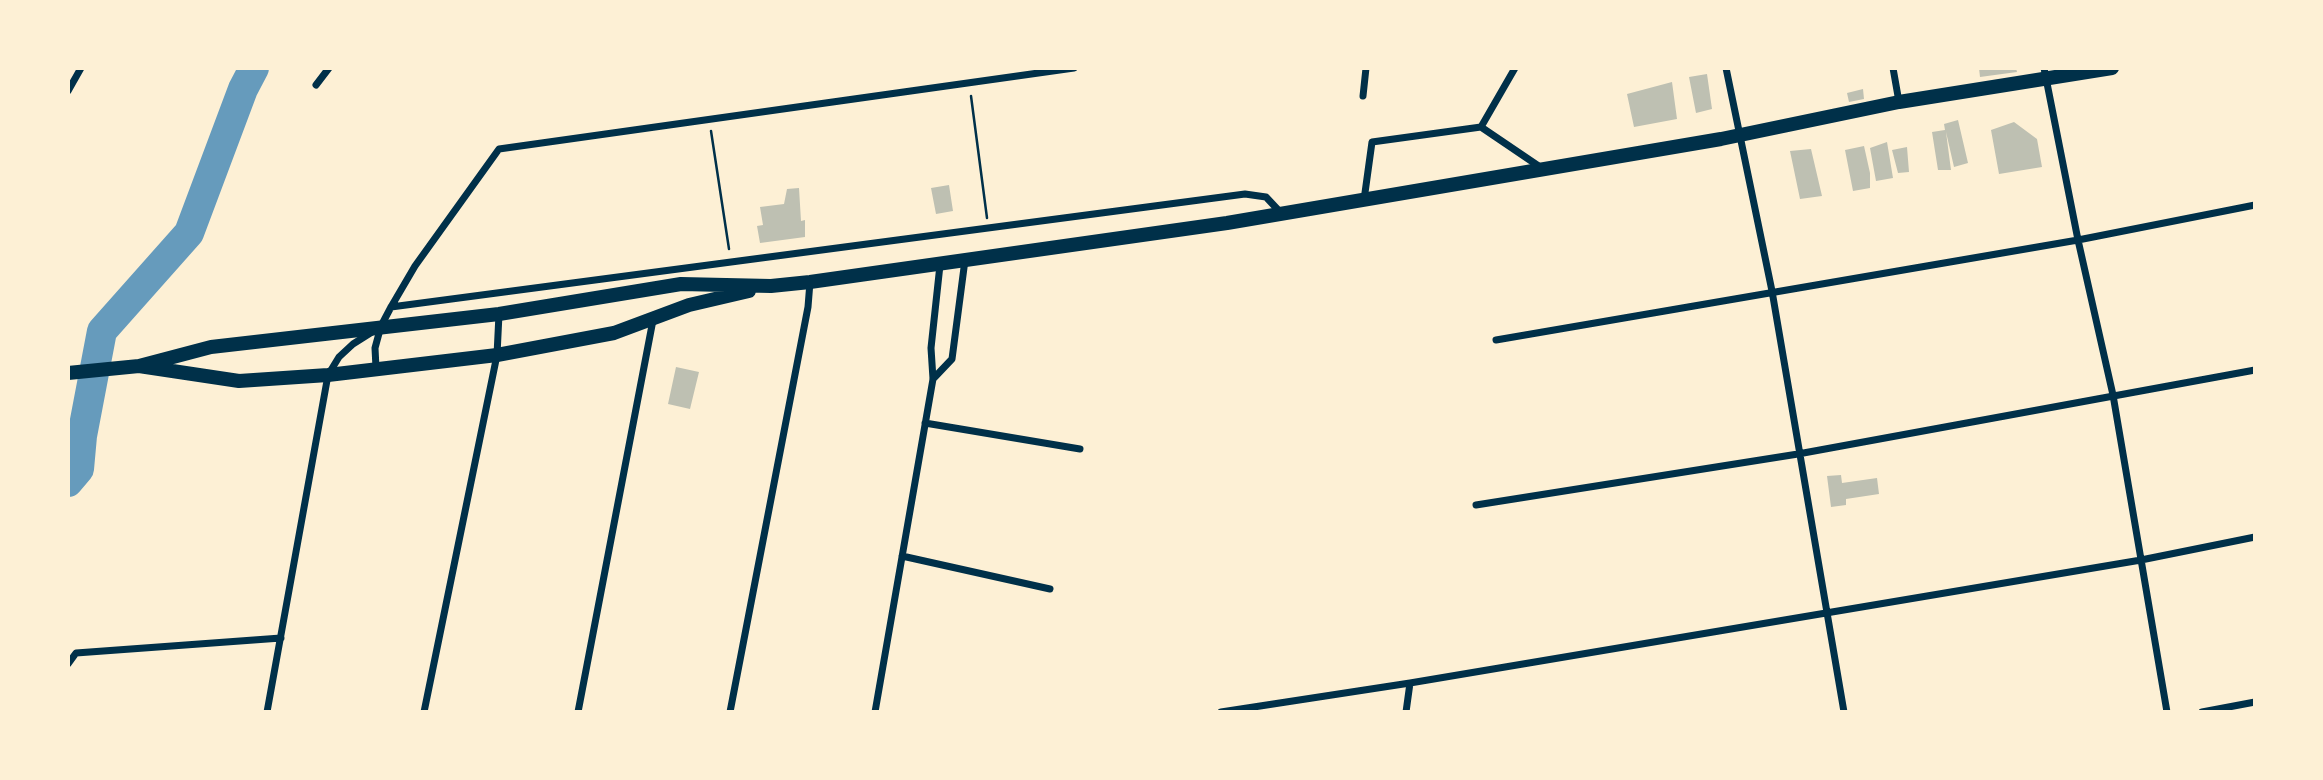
<!DOCTYPE html>
<style>
body{margin:0}
#map{position:relative;width:2323px;height:780px;overflow:hidden;background:#fdf0d5;font-family:Figtree,sans-serif}
canvas{display:block}
.frame{position:absolute;inset:0;border:70px solid #fdf0d5;pointer-events:none}
</style>
<div id="map">
<canvas width="2323" height="780"></canvas>
<div class="frame"></div>
</div>
<script>
const ctx = document.querySelector('canvas').getContext('2d');
ctx.lineJoin = 'round';
function shape(rows) {
  const path = new Path2D();
  for (const r of rows) {
    path.moveTo(r[0], r[1]);
    for (let i = 2; i < r.length; i += 2) path.lineTo(r[i], r[i + 1]);
  }
  return path;
}
function stroke(path, color, width, dash) {
  ctx.strokeStyle = color;
  ctx.lineWidth = width;
  ctx.lineCap = dash ? 'butt' : 'round';
  ctx.setLineDash(dash || []);
  ctx.stroke(path);
}
function fillPath(path, color) {
  ctx.fillStyle = color;
  ctx.fill(path, 'evenodd');
}
const river = shape([
 [68,482,79,469,82,436,102,331,189,233,243,89,254,68]
]);
const building = shape([
 [1979,68,2016,68,2017,72,1980,77],
 [1707,74,1712,109,1696,113,1689,77],
 [1672,82,1677,119,1634,127,1627,94],
 [1863,89,1864,99,1849,102,1847,93],
 [1958,120,1968,163,1954,167,1946,132,1951,170,1938,170,1932,132,1945,130,1944,124],
 [2014,122,2037,139,2042,167,1999,174,1991,130],
 [1887,142,1893,178,1876,181,1870,148],
 [1864,146,1870,173,1870,188,1853,191,1845,150],
 [1907,147,1909,172,1898,173,1892,150],
 [1811,149,1822,196,1800,199,1790,151],
 [949,185,953,211,936,214,931,188],
 [799,188,801,221,805,220,805,237,760,243,757,226,763,225,760,207,784,204,787,189],
 [676,367,699,372,690,409,668,404],
 [1841,475,1842,483,1877,478,1879,494,1846,499,1846,505,1831,507,1827,476]
]);
const path = shape([
 [971,96,987,218],
 [711,131,729,249]
]);
const minor = shape([
 [1726,68,1772,291,1844,712],
 [1893,68,1899,102],
 [2044,68,2078,240,2113,395,2167,712],
 [316,85,329,68],
 [68,91,81,68],
 [1363,96,1366,68],
 [1481,127,1515,68],
 [1364,200,1372,142,1481,127,1543,169],
 [391,307,1245,194,1266,197,1281,213],
 [1496,340,2078,240,2255,205],
 [376,368,375,348,381,326,391,307,415,266,499,149,1074,68],
 [933,379,952,359,965,260],
 [925,423,1080,449],
 [1476,505,1798,454,2255,370],
 [902,556,1050,589],
 [68,664,76,653,281,638],
 [267,712,328,375,339,357,353,344,372,332],
 [424,712,497,355,499,314],
 [578,712,653,320],
 [730,712,808,307,810,282],
 [875,712,933,379,931,348,940,265],
 [1221,712,1410,683,2141,560,2255,537],
 [1406,712,1410,683],
 [2202,712,2255,702]
]);
const primary = shape([
 [139,366,211,347,499,314,681,284,771,286,810,282,1227,223,1721,139,1899,102,2112,68],
 [68,373,139,366,239,381,328,375,497,355,614,333,689,305,749,291]
]);
stroke(river, '#669bbc', 30);
fillPath(building, '#bec0b2');
stroke(path, '#003049', 2.5);
stroke(minor, '#003049', 7);
stroke(primary, '#003049', 14);
</script>
